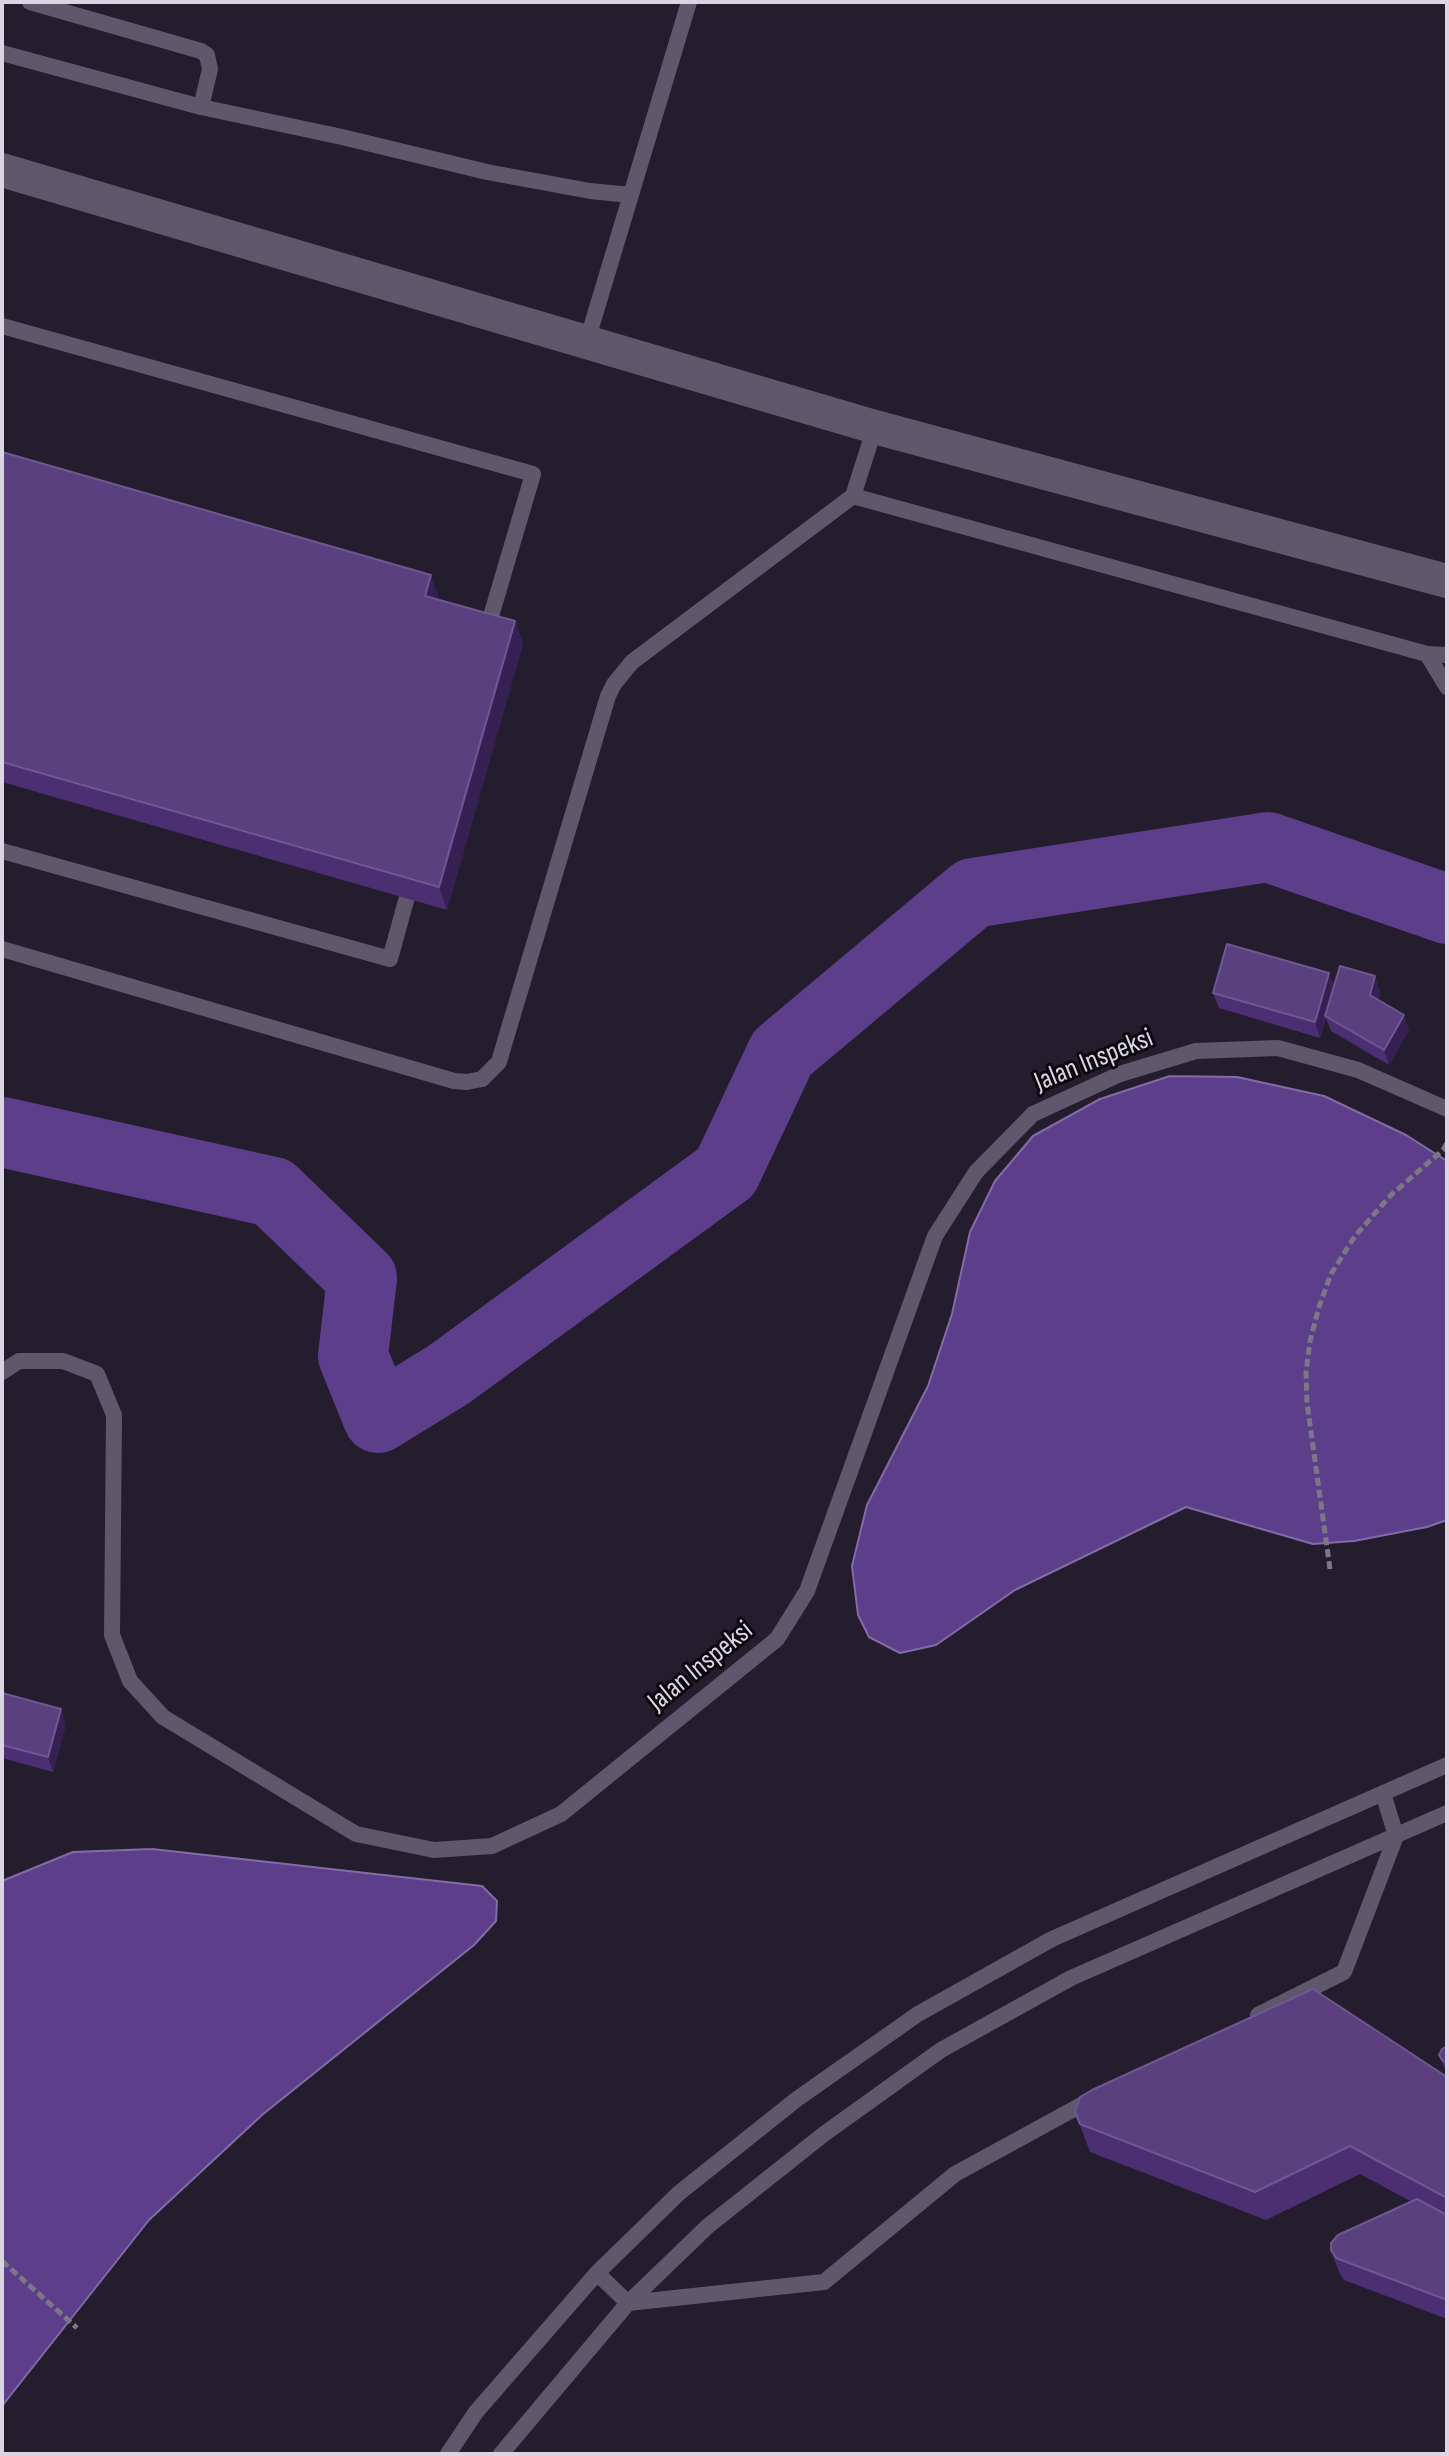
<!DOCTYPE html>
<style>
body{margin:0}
#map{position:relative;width:1449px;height:2456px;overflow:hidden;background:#231d2e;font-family:"Sofia Sans Condensed",sans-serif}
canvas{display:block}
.frame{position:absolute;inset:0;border:4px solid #d9d6e2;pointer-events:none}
</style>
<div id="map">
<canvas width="1449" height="2456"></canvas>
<div class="frame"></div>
</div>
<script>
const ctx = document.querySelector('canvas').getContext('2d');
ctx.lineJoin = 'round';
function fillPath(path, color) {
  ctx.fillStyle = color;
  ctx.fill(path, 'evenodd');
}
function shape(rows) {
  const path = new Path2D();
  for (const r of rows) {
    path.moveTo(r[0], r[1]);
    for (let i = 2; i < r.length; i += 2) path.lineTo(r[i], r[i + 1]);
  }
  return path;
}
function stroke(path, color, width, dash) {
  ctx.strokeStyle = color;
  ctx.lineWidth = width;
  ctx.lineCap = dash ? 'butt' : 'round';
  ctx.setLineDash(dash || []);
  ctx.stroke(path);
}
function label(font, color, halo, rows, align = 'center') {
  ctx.font = font + ' "Sofia Sans Condensed",sans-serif';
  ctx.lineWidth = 6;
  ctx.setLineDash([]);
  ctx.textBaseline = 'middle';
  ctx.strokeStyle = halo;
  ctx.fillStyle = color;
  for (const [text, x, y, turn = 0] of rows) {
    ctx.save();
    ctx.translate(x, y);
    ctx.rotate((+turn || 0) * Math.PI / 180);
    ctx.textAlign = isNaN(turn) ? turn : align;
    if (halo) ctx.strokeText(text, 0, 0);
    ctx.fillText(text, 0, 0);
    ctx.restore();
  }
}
const water = shape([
 [1170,1076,1237,1077,1324,1096,1406,1135,1447,1161,1447,1520,1427,1527,1354,1541,1313,1544,1186,1507,1015,1590,936,1645,900,1653,869,1637,858,1615,852,1566,867,1505,928,1386,952,1314,970,1232,995,1181,1033,1136,1100,1099,1170,1076],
 [152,1849,482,1886,497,1901,496,1921,474,1945,262,2115,149,2220,2,2406,2,1881,73,1852,152,1849]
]);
const river = shape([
 [2,1132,273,1192,362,1278,353,1356,378,1418,448,1375,726,1172,782,1053,973,893,1268,847,1447,909]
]);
const path = shape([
 [1330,1569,1307,1403,1306,1372,1310,1341,1319,1307,1331,1274,1355,1236,1391,1195,1443,1150,1447,1143],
 [2,2261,77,2328]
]);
const lane = shape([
 [30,2,201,51,207,55,210,69,201,107],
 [2,53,201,107,342,137,487,172,590,191,631,195],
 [2,326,533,474,486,633],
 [587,341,689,2],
 [853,496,1427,654,1447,655],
 [1427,654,1447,687],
 [2,851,390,959,407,897],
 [2,949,454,1081,467,1082,482,1079,499,1062,503,1048,608,696,614,684,632,662,853,496,875,427],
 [2,1372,19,1361,63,1361,97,1374,114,1415,112,1635,130,1681,163,1717,356,1834,434,1850,492,1846,561,1814,777,1639,807,1591,935,1236,976,1172,1033,1114,1120,1074,1196,1051,1278,1048,1358,1070,1447,1109],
 [1258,2015,1344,1972,1396,1836,1383,1793],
 [597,2273,628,2303,824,2282,955,2174,1094,2098],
 [448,2454,476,2412,597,2273,679,2193,797,2099,918,2014,1052,1939,1447,1765],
 [501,2454,628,2303,708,2226,824,2134,941,2050,1071,1978,1447,1813]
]);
const street = shape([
 [2,170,875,427,1447,581]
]);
const wall = shape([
 [2,452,439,597,438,600,515,621,523,644,447,910,2,782],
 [1329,973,1334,986,1380,991,1378,1000,1409,1030,1389,1065,1331,1031,1326,1018,1320,1038,1219,1008,1213,993],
 [2,1693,66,1724,53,1772,2,1758],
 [1447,2046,1447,2074,1439,2055],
 [1447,2077,1447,2319,1344,2280,1339,2272,1331,2250,1412,2202,1360,2174,1266,2220,1090,2152,1075,2112]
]);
const shadedWall = shape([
 [431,575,439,597,433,618,425,596],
 [515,621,523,644,447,910,439,887],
 [1329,973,1334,988,1320,1038,1315,1022],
 [1375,976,1380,991,1375,1010,1370,995],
 [1404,1015,1409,1030,1389,1065,1384,1050],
 [61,1709,66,1724,53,1772,48,1757]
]);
const building = shape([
 [2,452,431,575,425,596,515,621,439,887,2,762,2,452],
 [1227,944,1329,973,1315,1022,1213,993,1227,944],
 [1340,966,1375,976,1370,995,1404,1015,1384,1050,1325,1016,1340,966],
 [2,1693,61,1709,48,1757,2,1745,2,1693],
 [1313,1989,1447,2077,1447,2198,1350,2146,1255,2192,1080,2124,1075,2112,1080,2097,1092,2090,1313,1989],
 [1447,2046,1447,2063,1442,2060,1439,2055,1442,2049,1447,2046],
 [1417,2199,1447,2215,1447,2300,1336,2258,1331,2250,1331,2243,1338,2235,1417,2199]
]);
const streetNames = [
 ["Jalan Inspeksi",1094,1061,-22],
 ["Jalan Inspeksi",701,1667,-39]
];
fillPath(water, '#5d3e8b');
stroke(water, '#826ca5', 2);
stroke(river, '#5d3e8b', 70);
stroke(path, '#7c7786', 5, [8, 4]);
stroke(lane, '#5f586c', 16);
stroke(street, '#5f586c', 34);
fillPath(wall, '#4c2e73');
fillPath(shadedWall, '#351f53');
fillPath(building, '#5b407f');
stroke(building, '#6f578f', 2);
label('28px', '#d9d6e2', '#0b0810', streetNames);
</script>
